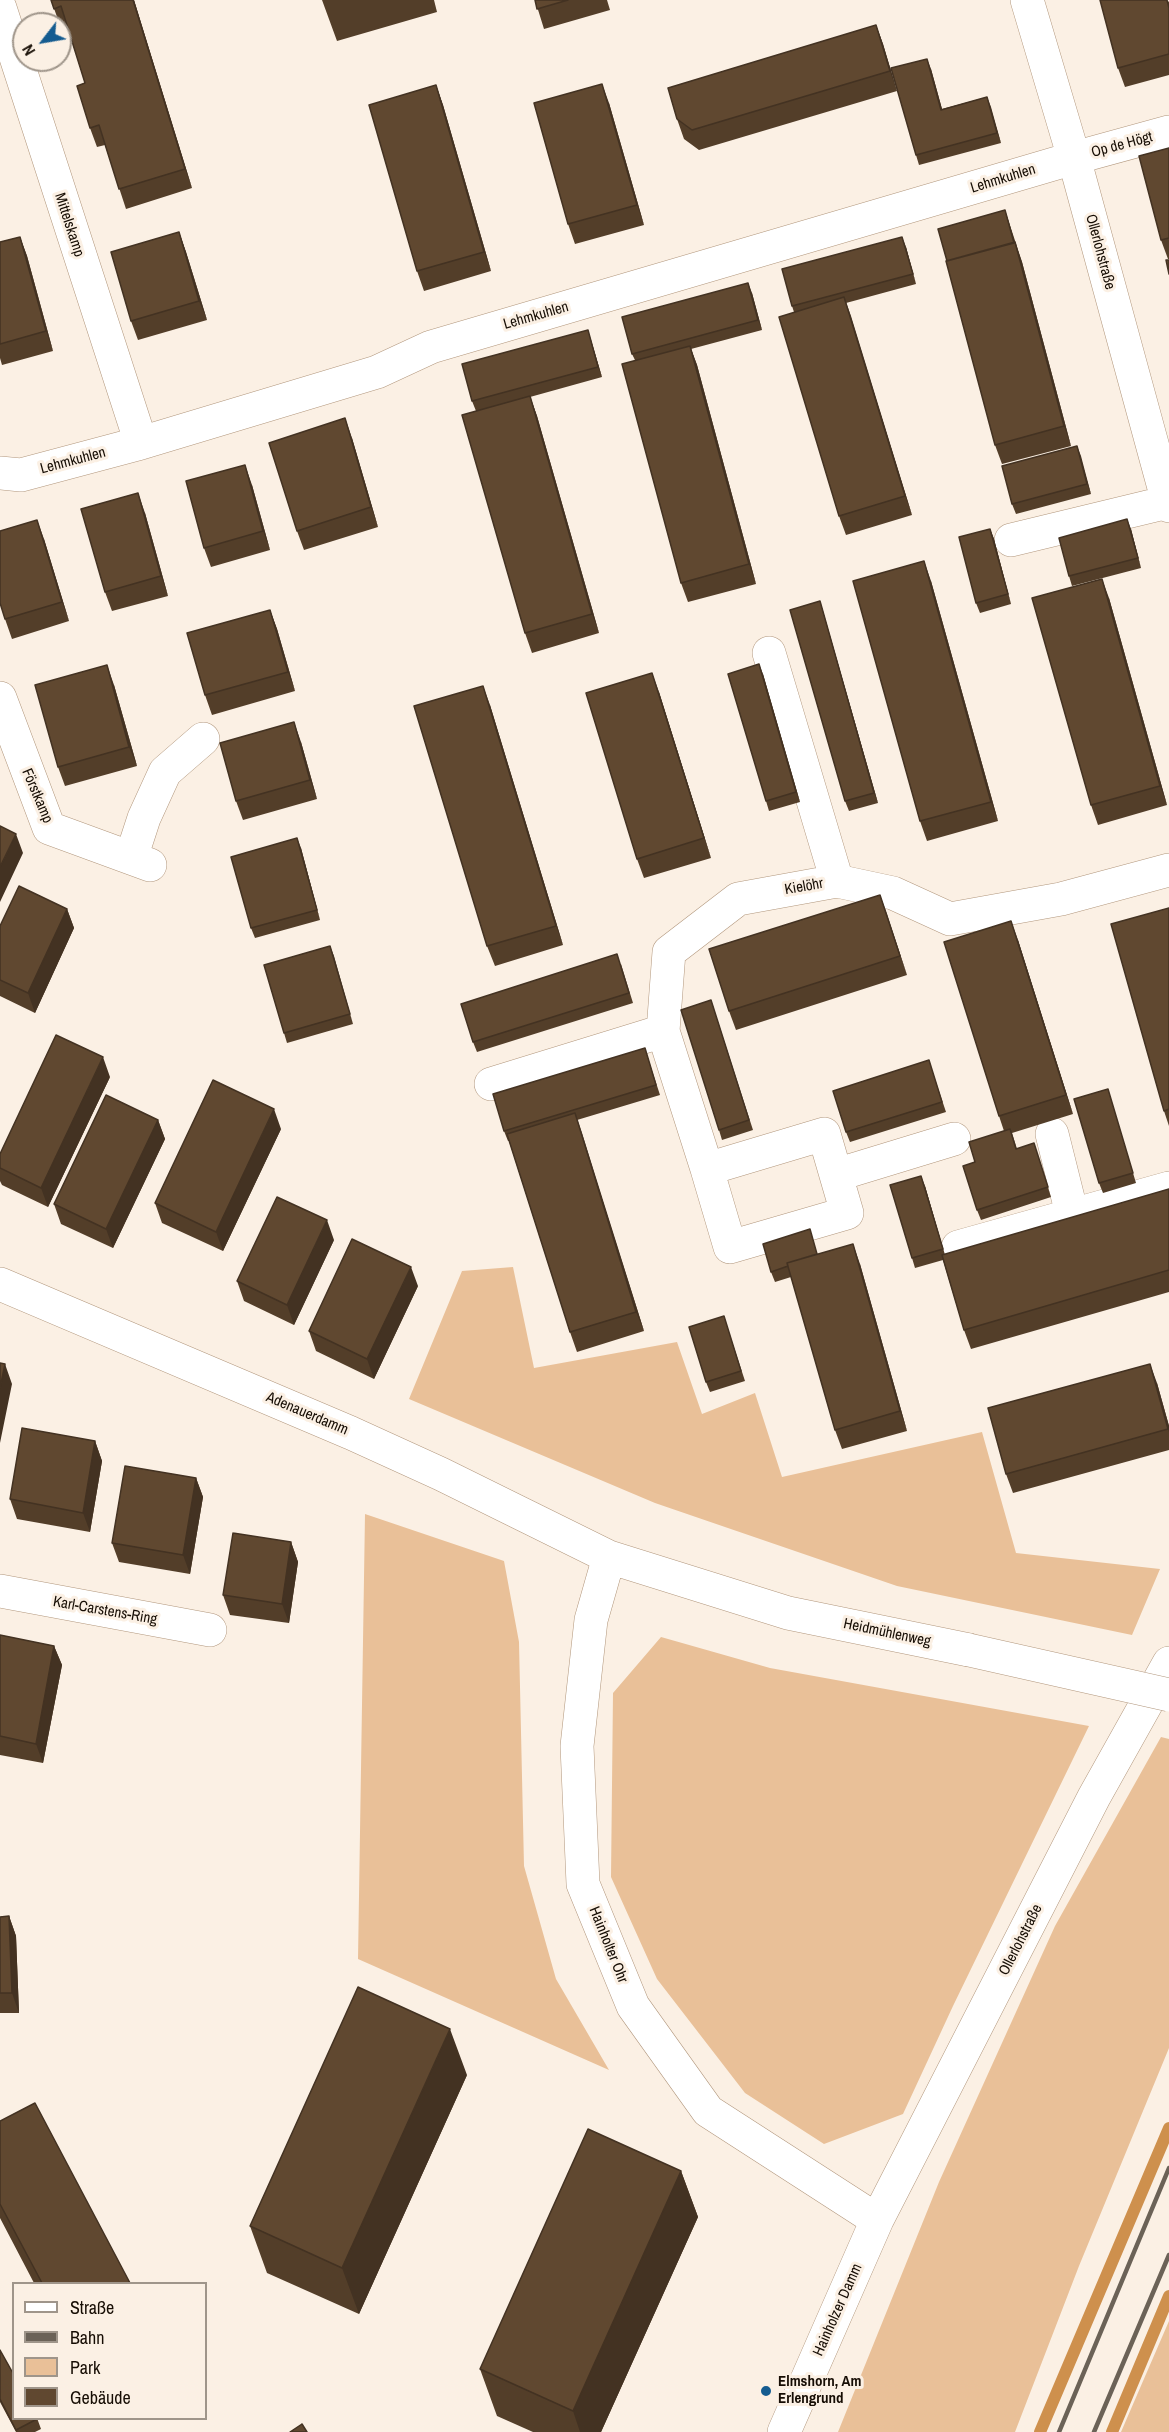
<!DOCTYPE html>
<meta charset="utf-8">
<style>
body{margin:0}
#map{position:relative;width:1169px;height:2432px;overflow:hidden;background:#fbf0e4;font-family:"Archivo Narrow",sans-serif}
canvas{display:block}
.legend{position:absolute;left:12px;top:2282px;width:195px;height:138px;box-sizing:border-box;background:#fbf0e4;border:2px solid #9f958a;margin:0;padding:8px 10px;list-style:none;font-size:18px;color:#160d04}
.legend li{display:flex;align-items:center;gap:12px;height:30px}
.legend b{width:30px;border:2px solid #9f958a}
.north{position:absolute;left:12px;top:12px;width:60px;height:60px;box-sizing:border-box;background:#fbf0e4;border:2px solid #9f958a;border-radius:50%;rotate:239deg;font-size:16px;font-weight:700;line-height:24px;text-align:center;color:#160d04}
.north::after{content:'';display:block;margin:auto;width:21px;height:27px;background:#155c90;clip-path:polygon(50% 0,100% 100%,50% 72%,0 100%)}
</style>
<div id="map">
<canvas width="1169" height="2432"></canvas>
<ul class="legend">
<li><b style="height:8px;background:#fff"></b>Straße</li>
<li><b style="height:8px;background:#6b6257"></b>Bahn</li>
<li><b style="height:16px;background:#e9c098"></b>Park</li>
<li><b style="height:16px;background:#604830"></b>Gebäude</li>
</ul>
<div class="north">N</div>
</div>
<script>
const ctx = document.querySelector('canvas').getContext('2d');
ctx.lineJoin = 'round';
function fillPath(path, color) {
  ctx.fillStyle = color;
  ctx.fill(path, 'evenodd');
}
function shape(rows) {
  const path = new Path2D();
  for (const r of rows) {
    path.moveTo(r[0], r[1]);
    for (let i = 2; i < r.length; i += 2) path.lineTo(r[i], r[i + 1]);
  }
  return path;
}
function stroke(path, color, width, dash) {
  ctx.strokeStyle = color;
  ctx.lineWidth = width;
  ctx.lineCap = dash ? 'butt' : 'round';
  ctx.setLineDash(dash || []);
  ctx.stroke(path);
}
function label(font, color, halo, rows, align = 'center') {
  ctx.font = font + ' "Archivo Narrow",sans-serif';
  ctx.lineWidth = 6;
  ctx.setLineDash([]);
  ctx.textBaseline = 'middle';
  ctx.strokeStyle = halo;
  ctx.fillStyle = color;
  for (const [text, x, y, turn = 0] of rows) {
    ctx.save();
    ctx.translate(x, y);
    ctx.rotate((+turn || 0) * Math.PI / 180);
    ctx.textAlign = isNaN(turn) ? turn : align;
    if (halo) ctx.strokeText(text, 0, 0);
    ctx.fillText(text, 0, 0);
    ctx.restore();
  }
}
const green = shape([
 [513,1267,534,1368,677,1342,702,1414,755,1393,782,1477,982,1432,1016,1553,1160,1569,1132,1635,897,1586,655,1503,409,1399,462,1271],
 [365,1514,504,1561,519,1642,524,1866,556,1979,609,2070,358,1959],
 [661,1637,770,1668,1089,1726,953,2006,903,2114,824,2144,745,2093,657,1979,611,1877,613,1693],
 [1161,1737,1169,1739,1169,2048,1079,2266,1015,2432,838,2432,939,2182,1055,1926],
 [1169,2321,1169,2432,1121,2432]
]);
const stream = shape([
 [1040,2432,1169,2128],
 [1112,2432,1169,2296]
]);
const minor = shape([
 [1027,0,1074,158,1169,506],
 [0,8,141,443],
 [0,473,21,475,141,443,377,372,431,347,1074,158,1169,132],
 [1011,540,1168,502],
 [769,653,837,881],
 [0,698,49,828,150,865],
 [131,858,144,818,165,772,203,739],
 [491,1084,663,1031],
 [824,1134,847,1213,730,1247,707,1169,824,1134],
 [1052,1134,1072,1214],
 [707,1169,663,1031,669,952,738,899,837,881,893,893,950,919,1061,899,1169,870],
 [836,1175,954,1139],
 [958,1247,1169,1188],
 [0,1284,351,1433,441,1474,609,1557,788,1613,969,1650],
 [609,1557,591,1620,577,1746,583,1884,633,2006,708,2111,877,2220],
 [0,1591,210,1630],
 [784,2432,877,2220,1094,1797,1169,1663]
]);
const rail = shape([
 [1059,2432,1169,2168],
 [1094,2432,1169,2255]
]);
const minorBridge = shape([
 [969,1650,1169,1695]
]);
const wall = shape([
 [51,0,134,0,192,188,126,209,105,145,97,147,90,128,85,83,67,26,61,28],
 [322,0,434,0,437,12,337,41],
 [535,0,607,0,610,10,544,29],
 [1169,1,1169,75,1125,87,1118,68],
 [876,25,883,44,897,91,699,150,684,139,677,119],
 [931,69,942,109,987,97,1001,143,919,165,916,155],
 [436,85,443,105,491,271,424,291,417,271],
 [609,103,644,225,575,244,568,224],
 [1169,148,1169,259,1168,259,1161,240],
 [1005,210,1022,262,1071,446,1002,464,995,445],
 [179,232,186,252,207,320,138,340,131,321],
 [20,237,27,256,53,351,2,365,0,358,0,242],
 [906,247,916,284,846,303,912,515,846,535,839,516,794,312,792,306],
 [752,293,762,330,691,349,697,365,756,584,688,602,681,583,635,360,632,354],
 [591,340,602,377,530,397,537,416,599,633,532,653,525,633,476,411,472,401],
 [352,438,378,527,304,550,297,531],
 [1077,446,1091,494,1016,514,1012,504],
 [252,485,270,550,211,567,204,548],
 [145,513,168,596,112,611,105,592],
 [990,529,994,539,1011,604,980,613,976,603],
 [1131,529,1141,568,1072,586,1069,576],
 [44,539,69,621,12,639,5,619],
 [931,581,998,821,927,841,920,821],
 [1109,598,1167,805,1098,825,1091,805],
 [820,601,878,803,849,811,845,801],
 [270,610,277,629,295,691,212,715,205,695],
 [763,674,800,802,769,811,766,801],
 [114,685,137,766,65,786,58,767],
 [659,692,711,858,644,878,637,859],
 [490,705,563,945,495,966,487,946],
 [301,742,317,799,243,820,236,801],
 [301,848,320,920,255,938,251,928],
 [880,895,907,975,736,1030,729,1011],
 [1169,908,1169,1126,1164,1111],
 [67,909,74,928,35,1013,0,996,0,926],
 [1018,940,1073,1114,1012,1133,1017,1149,1037,1153,1051,1197,981,1220,977,1210,1004,1131,999,1116],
 [330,946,353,1024,287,1043,284,1033],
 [621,964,633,1003,477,1052,473,1042],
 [711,1000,753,1130,722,1140,719,1130],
 [648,1058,660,1095,577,1120,644,1331,577,1352,570,1332,509,1141,508,1141,504,1131],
 [932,1070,946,1112,850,1142,846,1132],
 [110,1077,48,1207,2,1185,0,1181,0,1154],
 [1108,1089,1136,1183,1103,1193,1099,1183],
 [158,1120,165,1139,113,1248,61,1224,54,1204],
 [281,1129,223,1251,162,1223,155,1203],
 [925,1186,945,1255,1169,1189,1169,1292,971,1349,964,1330,943,1260,915,1268,912,1258],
 [334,1240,294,1325,244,1301,237,1281],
 [818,1254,860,1264,907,1431,842,1449,835,1430,791,1277,775,1282,771,1272],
 [418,1286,374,1379,316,1351,309,1331],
 [727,1326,745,1381,710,1392,706,1382],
 [1157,1383,1169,1426,1169,1450,1013,1493,1006,1474],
 [95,1441,102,1461,90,1532,17,1519,10,1499],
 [196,1478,203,1497,190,1574,119,1562,112,1543],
 [291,1542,298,1562,289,1623,230,1615,223,1595],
 [0,1635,54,1646,62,1665,43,1763,0,1755],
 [9,1916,16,1936,19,2013,0,2013,0,1917],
 [467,2075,359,2314,267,2273,250,2226],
 [0,2121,130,2283,34,2283,0,2218],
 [681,2171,698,2217,601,2432,533,2432,497,2416,480,2369],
 [0,2350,37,2418,41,2429,35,2432,16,2432,0,2402]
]);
const shadedWall = shape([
 [133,0,134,0,192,188,185,169],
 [876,25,883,44,897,91,890,71],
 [927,59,931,69,945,120,941,110],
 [602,84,609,103,644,225,637,205],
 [436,85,443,105,491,271,484,252],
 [987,97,991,107,1001,143,997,133],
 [1005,210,1017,249,1015,242,1022,262,1071,446,1064,426],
 [179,232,186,252,207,320,199,301],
 [20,237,27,256,53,351,46,331],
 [902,237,906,247,916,284,913,274],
 [748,283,752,293,762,330,758,320],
 [844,297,851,316,912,515,905,496],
 [588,330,591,340,602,377,598,367],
 [690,346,697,365,756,584,749,564],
 [530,396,537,416,599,633,592,614],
 [345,418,352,438,378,527,371,507],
 [1077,446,1081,456,1091,494,1087,484],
 [245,465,252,485,270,550,263,531],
 [138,493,145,513,168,596,161,576],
 [1127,519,1131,529,1141,568,1138,558],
 [37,520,44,539,69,621,62,602],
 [990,529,994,539,1011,604,1008,594],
 [924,561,931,581,998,821,991,802],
 [1102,579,1109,598,1167,805,1160,786],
 [820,601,823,611,878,803,874,793],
 [270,610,277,629,295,691,288,672],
 [759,664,763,674,800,802,796,792],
 [107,665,114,685,137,766,129,747],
 [652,673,659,692,711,858,704,838],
 [483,686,490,705,563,945,556,926],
 [294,722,301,742,317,799,310,780],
 [16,834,23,853,0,902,0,867],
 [297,838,301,848,320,920,317,910],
 [880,895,887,914,907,975,900,956],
 [67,909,74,928,35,1013,28,993],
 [1011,921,1018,940,1073,1114,1066,1095],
 [330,946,334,956,353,1024,350,1014],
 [103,1057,110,1077,48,1207,41,1188],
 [274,1109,281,1129,223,1251,216,1232],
 [575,1113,582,1133,644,1331,636,1312],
 [158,1120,165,1139,113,1248,106,1229],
 [921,1176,925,1186,946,1259,943,1249],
 [327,1220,334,1240,294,1325,287,1305],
 [853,1244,860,1264,907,1431,900,1411],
 [411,1267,418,1286,374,1379,367,1359],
 [5,1364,12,1384,0,1443,0,1388],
 [1150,1364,1157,1383,1169,1426,1169,1432],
 [95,1441,102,1461,90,1532,83,1513],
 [196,1478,203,1497,190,1574,183,1555],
 [291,1542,298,1562,289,1623,282,1604],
 [54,1646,62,1665,43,1763,36,1744],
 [9,1916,16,1936,19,2013,12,1993],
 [450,2029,467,2075,359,2314,342,2268],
 [681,2171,698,2217,601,2432,580,2432,573,2411]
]);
const building = shape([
 [51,0,133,0,185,169,119,189,99,125,90,128,77,86,85,83,61,6,54,9,51,0],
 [535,0,568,0,537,9,535,0],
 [1100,0,1167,0,1169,8,1169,54,1118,68,1100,0],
 [876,25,890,71,692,130,677,119,668,88,876,25],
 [927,59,941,110,987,97,997,133,916,155,891,68,927,59],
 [602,84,637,205,568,224,534,103,602,84],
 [436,85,484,252,417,271,369,105,436,85],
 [1169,148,1169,238,1161,240,1139,156,1169,148],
 [1005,210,1014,243,947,261,938,229,1005,210],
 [179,232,199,301,131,321,111,252,179,232],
 [20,237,46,331,0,344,0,242,20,237],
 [902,237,913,274,792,306,782,269,902,237],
 [1015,242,1064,426,995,445,946,261,1015,242],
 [1166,260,1169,260,1169,274,1166,260],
 [748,283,758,320,632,354,622,317,748,283],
 [844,297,905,496,839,516,779,317,844,297],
 [588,330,598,367,472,401,462,364,588,330],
 [690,346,749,564,681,583,622,364,690,346],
 [530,396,592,614,525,633,462,415,530,396],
 [345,418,371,507,297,531,269,443,345,418],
 [1077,446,1087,484,1012,504,1002,466,1077,446],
 [245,465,263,531,204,548,186,481,245,465],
 [138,493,161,576,105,592,81,509,138,493],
 [1127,519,1138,558,1069,576,1059,538,1127,519],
 [37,520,62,602,5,619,0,603,0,531,37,520],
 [990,529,1008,594,976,603,959,537,990,529],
 [924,561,991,802,920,821,853,581,924,561],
 [1102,579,1160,786,1091,805,1032,598,1102,579],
 [820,601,874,793,845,801,790,610,820,601],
 [270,610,288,672,205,695,187,633,270,610],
 [759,664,796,792,766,801,728,674,759,664],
 [107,665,129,747,58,767,35,685,107,665],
 [652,673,704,838,637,859,586,693,652,673],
 [483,686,556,926,487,946,414,706,483,686],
 [294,722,310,780,236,801,220,743,294,722],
 [0,826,16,834,0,867,0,826],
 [297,838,317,910,251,928,231,857,297,838],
 [19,886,67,909,28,993,0,980,0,926,19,886],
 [880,895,900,956,729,1011,709,949,880,895],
 [1169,908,1169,1109,1164,1111,1111,924,1169,908],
 [1011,921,1066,1095,999,1116,944,942,1011,921],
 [330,946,350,1014,284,1033,264,965,330,946],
 [617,954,629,993,473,1042,461,1004,617,954],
 [711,1000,749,1120,719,1130,681,1010,711,1000],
 [56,1035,103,1057,41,1188,0,1168,0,1154,56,1035],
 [645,1048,656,1085,504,1131,493,1094,645,1048],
 [929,1060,942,1102,846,1132,833,1091,929,1060],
 [213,1080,274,1109,216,1232,155,1203,213,1080],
 [1108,1089,1133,1173,1099,1183,1074,1099,1108,1089],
 [106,1095,158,1120,106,1229,54,1204,106,1095],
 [575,1113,636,1312,570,1332,507,1134,575,1113],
 [1010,1129,1016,1149,1034,1143,1048,1187,977,1210,963,1166,975,1162,969,1142,1010,1129],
 [921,1176,943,1249,912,1258,890,1185,921,1176],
 [1169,1189,1169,1270,964,1330,942,1255,1169,1189],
 [277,1197,327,1220,287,1305,237,1281,277,1197],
 [810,1229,817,1254,787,1263,788,1266,771,1272,763,1244,810,1229],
 [352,1239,411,1267,367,1359,309,1331,352,1239],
 [853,1244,900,1411,835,1430,787,1263,853,1244],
 [724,1316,741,1371,706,1382,689,1327,724,1316],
 [0,1363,5,1364,0,1388,0,1363],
 [1150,1364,1168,1429,1006,1474,988,1408,1150,1364],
 [22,1428,95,1441,83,1513,10,1499,22,1428],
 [125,1466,196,1478,183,1555,112,1543,125,1466],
 [233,1533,291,1542,282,1604,223,1595,233,1533],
 [0,1635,54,1646,36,1744,0,1736,0,1635],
 [9,1916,12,1993,0,1993,0,1917,9,1916],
 [358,1987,450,2029,342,2268,250,2226,358,1987],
 [35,2103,130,2283,42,2283,0,2204,0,2121,35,2103],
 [588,2129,681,2171,573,2411,480,2369,588,2129],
 [0,2350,14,2375,14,2418,37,2419,16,2430,0,2399,0,2350],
 [302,2424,307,2432,290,2432,302,2424]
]);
const markers = [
 [766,2391,6,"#155c90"]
];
const streetNames = [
 ["Op de Högt",1122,145,-15],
 ["Lehmkuhlen",1003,179,-17],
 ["Mittelskamp",69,225,72],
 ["Ollerlohstraße",1100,252,75],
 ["Lehmkuhlen",536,316,-16],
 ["Lehmkuhlen",73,461,-15],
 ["Förstkamp",37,796,67],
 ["Kielöhr",804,887,-10],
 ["Adenauerdamm",307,1414,23],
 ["Karl-Carstens-Ring",105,1611,10],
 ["Heidmühlenweg",887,1633,12],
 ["Ollerlohstraße",1021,1940,-63],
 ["Hainholter Ohr",608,1945,68],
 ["Hainholzer Damm",838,2310,-66]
];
const poiNames = [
 ["Elmshorn, Am",778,2382],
 ["Erlengrund",778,2399]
];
fillPath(green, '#e9c098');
stroke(stream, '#ce904d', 12);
stroke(minor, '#b2977d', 34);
stroke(minor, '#fff', 33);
stroke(rail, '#6b6257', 4.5);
stroke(minorBridge, '#b2977d', 34, []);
stroke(minorBridge, '#fff', 33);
fillPath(wall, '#533e29');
fillPath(shadedWall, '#433222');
fillPath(building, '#604830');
stroke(building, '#433222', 1.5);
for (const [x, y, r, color] of markers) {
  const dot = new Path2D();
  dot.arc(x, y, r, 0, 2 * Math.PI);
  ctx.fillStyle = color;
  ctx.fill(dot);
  stroke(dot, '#fbf0e4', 2);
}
label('15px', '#160d04', '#fbf0e4', streetNames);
label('bold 15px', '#160d04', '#fbf0e4', poiNames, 'left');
</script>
